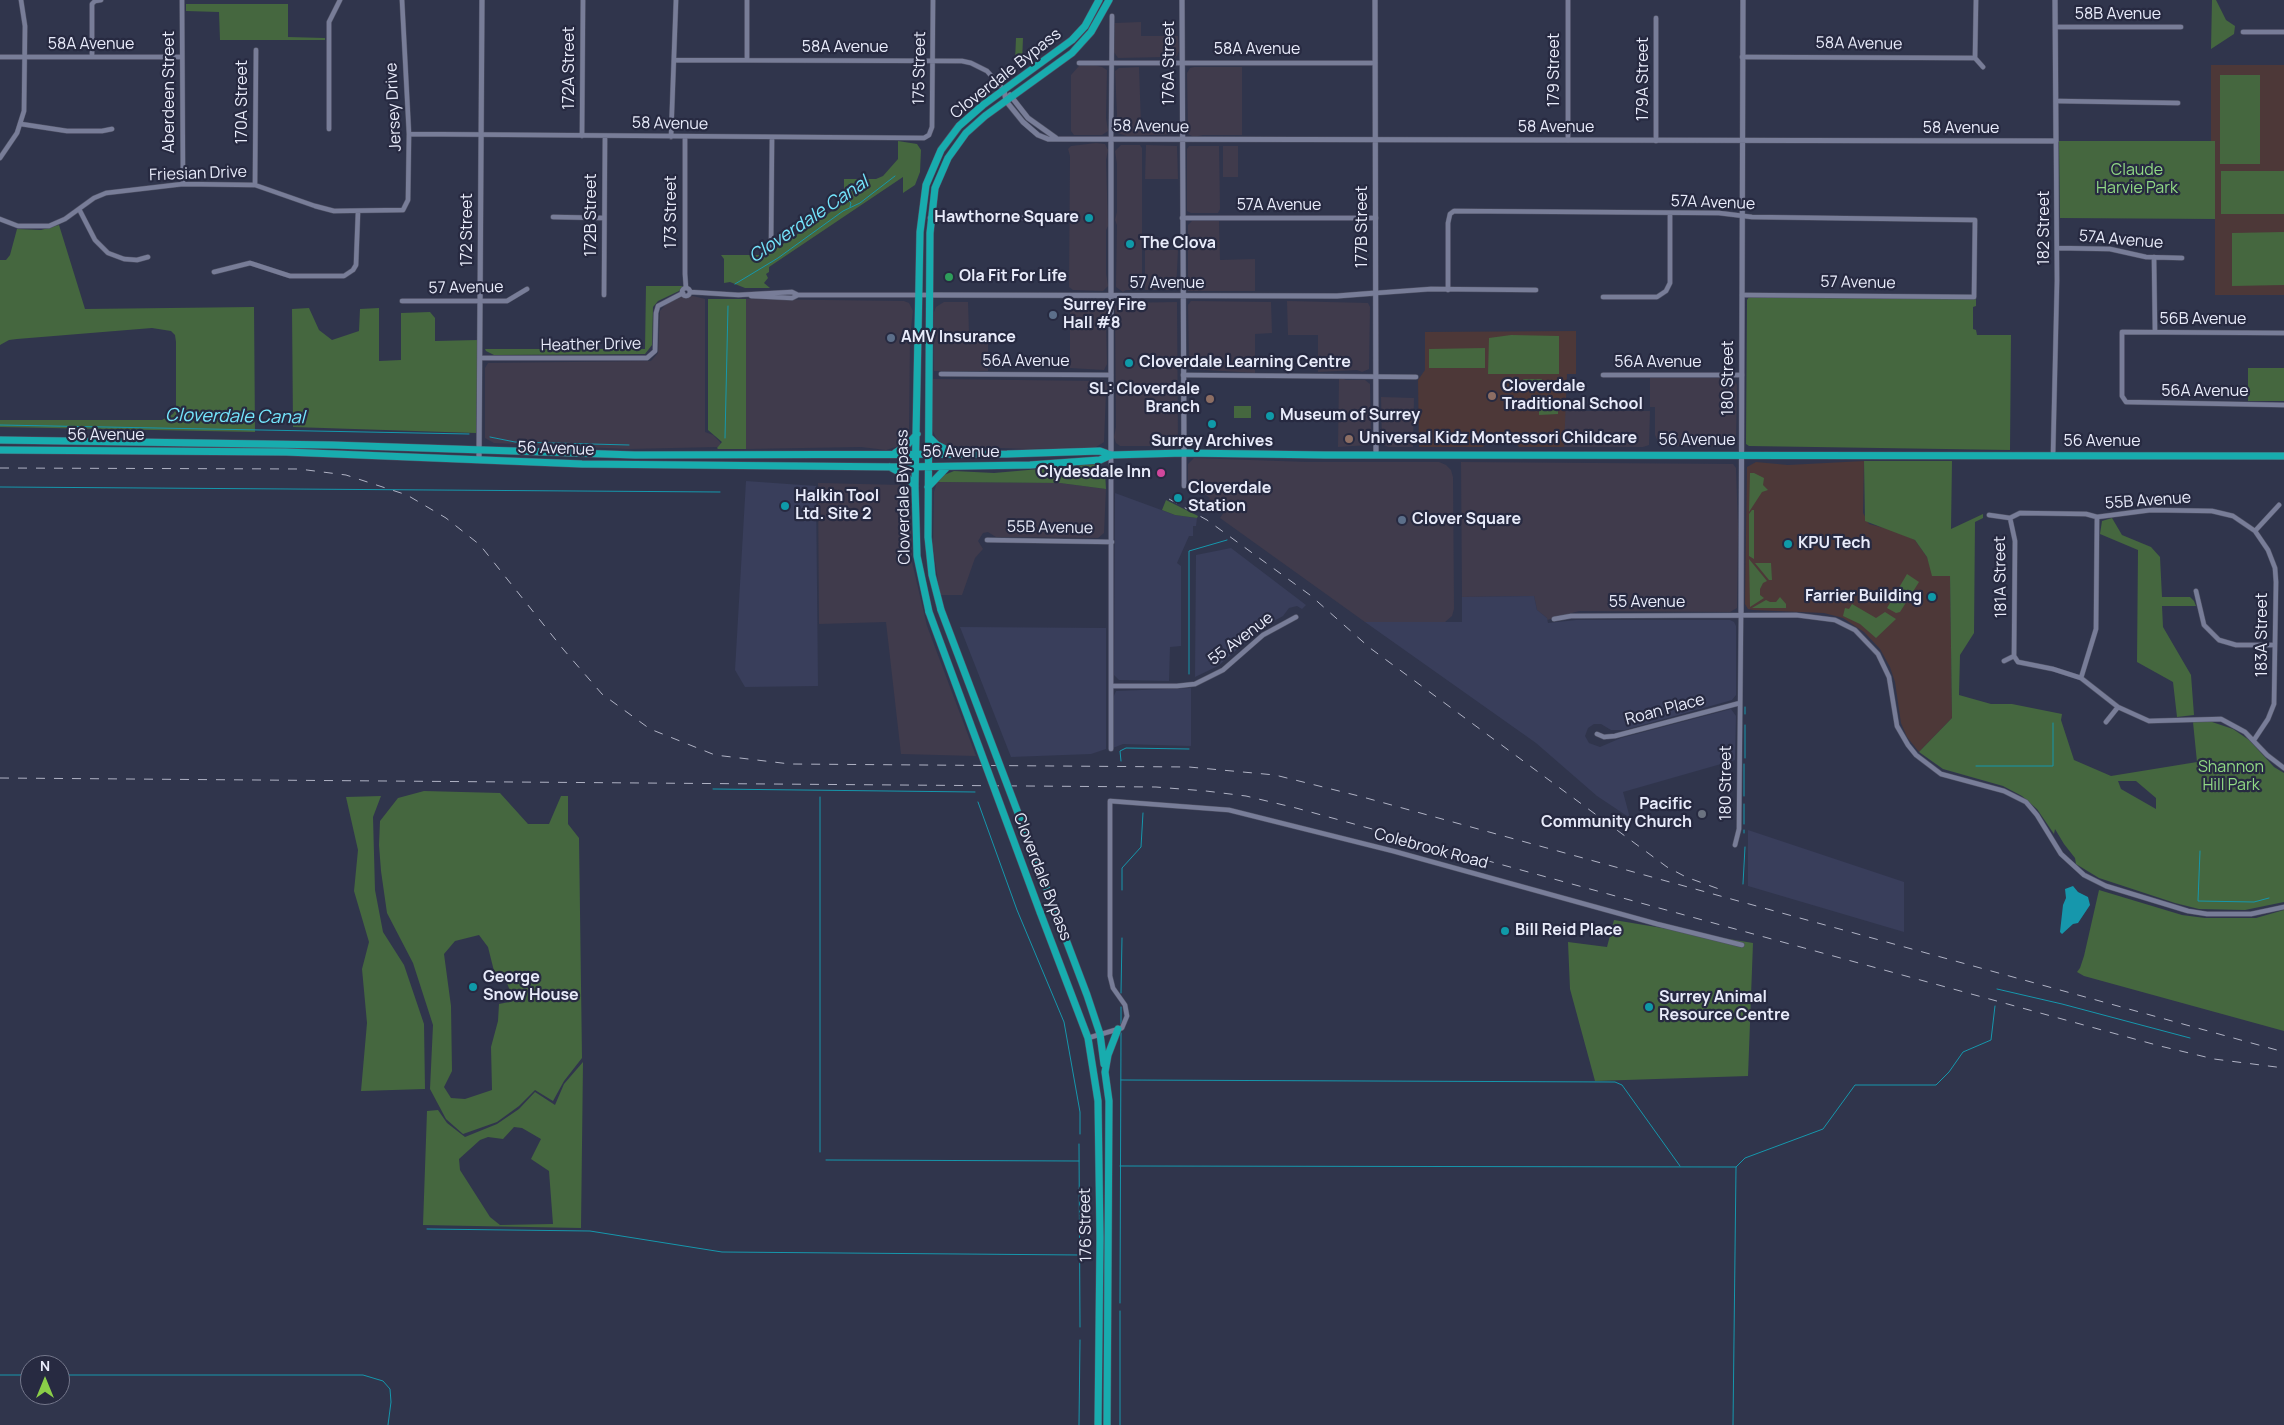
<!DOCTYPE html>
<style>
body{margin:0}
#map{position:relative;width:2284px;height:1425px;overflow:hidden;background:#30354c;font-family:Manrope,sans-serif}
canvas{display:block}
.north{position:absolute;left:20px;top:1355px;width:50px;height:50px;box-sizing:border-box;background:#272a41;border:1px solid #74778b;border-radius:50%;rotate:0deg;font-size:14px;font-weight:700;line-height:20px;text-align:center;color:#e8ebfa}
.north::after{content:'';display:block;margin:auto;width:18px;height:22px;background:#8ace48;clip-path:polygon(50% 0,100% 100%,50% 72%,0 100%)}
</style>
<div id="map">
<canvas width="2284" height="1425"></canvas>
<div class="north">N</div>
</div>
<script>
const ctx = document.querySelector('canvas').getContext('2d');
ctx.lineJoin = 'round';
function fillPath(path, color) {
  ctx.fillStyle = color;
  ctx.fill(path, 'evenodd');
}
function shape(rows) {
  const path = new Path2D();
  for (const r of rows) {
    if (r.length === 3) {
      path.moveTo(r[0] + r[2], r[1]);
      path.arc(r[0], r[1], r[2], 0, 2 * Math.PI);
      continue;
    }
    path.moveTo(r[0], r[1]);
    for (let i = 2; i < r.length; i += 2) path.lineTo(r[i], r[i + 1]);
  }
  return path;
}
function stroke(path, color, width, dash) {
  ctx.strokeStyle = color;
  ctx.lineWidth = width;
  ctx.lineCap = dash ? 'butt' : 'round';
  ctx.setLineDash(dash || []);
  ctx.stroke(path);
}
function label(font, color, halo, rows, align = 'center') {
  ctx.font = font + ' Manrope,sans-serif';
  ctx.lineWidth = 4.5;
  ctx.setLineDash([]);
  ctx.textBaseline = 'middle';
  ctx.strokeStyle = halo;
  ctx.fillStyle = color;
  for (const [text, x, y, turn = 0] of rows) {
    ctx.save();
    ctx.translate(x, y);
    ctx.rotate((+turn || 0) * Math.PI / 180);
    ctx.textAlign = isNaN(turn) ? turn : align;
    if (halo) ctx.strokeText(text, 0, 0);
    ctx.fillText(text, 0, 0);
    ctx.restore();
  }
}
const commercial = shape([
 [1141,22,1141,36,1178,36,1179,51,1177,56,1171,59,1165,57,1118,58,1114,52,1115,23],
 [1093,65,1102,67,1107,70,1106,118,1108,131,1102,135,1074,135,1071,131,1071,75,1079,66],
 [1139,67,1141,124,1177,124,1176,134,1127,136,1117,133,1115,128,1117,114,1115,71,1119,68],
 [1194,67,1242,67,1242,135,1203,135,1194,137,1188,134,1187,73,1190,68],
 [1096,143,1105,144,1108,150,1106,160,1108,226,1106,230,1106,273,1108,286,1103,291,1073,290,1069,287,1070,156,1068,149,1071,146],
 [1121,145,1140,145,1142,148,1142,290,1126,290,1123,292,1116,287,1117,225,1115,220,1117,212,1117,164,1115,151],
 [1146,145,1177,146,1178,179,1145,179],
 [1189,146,1219,146,1220,209,1218,213,1191,213,1187,211,1187,149],
 [1223,146,1238,146,1238,177,1223,177],
 [1192,221,1219,221,1220,260,1255,259,1255,291,1188,291,1188,225],
 [1145,250,1178,250,1176,290,1145,290],
 [693,296,705,299,705,432,713,435,720,442,721,445,718,447,628,449,494,443,485,438,485,368,488,363,651,361,658,353,660,311,667,303,682,297],
 [746,299,904,301,909,303,913,311,910,337,909,430,907,438,902,445,886,450,861,447,746,449],
 [1191,301,1271,302,1272,333,1255,334,1255,373,1189,369,1188,305],
 [1287,301,1368,303,1370,307,1369,369,1362,372,1357,370,1318,372,1318,335,1288,335],
 [944,302,968,302,969,333,988,333,988,371,934,371,934,312,936,307],
 [1177,302,1178,446,1120,446,1116,443,1114,437,1116,427,1115,306,1121,303],
 [1070,303,1100,303,1108,308,1106,321,1107,364,1104,370,1070,368],
 [1339,377,1346,380,1365,380,1370,384,1371,440,1369,445,1338,447],
 [1650,378,1731,378,1735,381,1737,385,1736,445,1730,447,1660,446,1655,435,1655,407,1650,407],
 [933,379,1099,381,1103,379,1108,386,1106,393,1104,442,1096,447,1029,449,944,446,937,440,933,431],
 [1381,397,1414,398,1413,447,1388,447,1382,444],
 [1564,411,1650,411,1649,445,1643,447,1564,447],
 [1194,458,1307,462,1439,462,1446,465,1451,470,1453,477,1454,609,1452,616,1445,622,1365,622,1220,518,1224,512,1207,502,1210,498,1188,483,1188,464],
 [1461,462,1733,464,1736,468,1738,528,1737,608,1730,612,1579,611,1547,620,1547,618,1537,610,1534,596,1462,597],
 [937,482,1060,483,1106,489,1104,533,1098,538,1005,537,996,537,988,532,983,533,978,541,983,549,975,558,962,595,940,595,933,546,934,492],
 [818,483,903,485,910,494,912,562,927,626,976,756,901,754,886,622,819,624]
]);
const built = shape([
 [746,481,816,486,818,686,745,687,735,670],
 [1115,493,1175,515,1197,518,1196,526,1193,526,1193,536,1189,536,1177,563,1181,566,1181,646,1170,647,1169,681,1119,680,1114,675],
 [1231,548,1306,605,1302,609,1297,606,1289,608,1283,616,1263,627,1218,666,1195,677,1196,555],
 [1534,596,1537,610,1547,618,1548,623,1576,620,1730,620,1734,622,1736,626,1736,695,1732,700,1625,730,1611,730,1601,724,1594,724,1588,728,1585,736,1589,743,1600,747,1621,738,1731,709,1736,716,1735,760,1623,792,1630,818,1597,796,1536,743,1365,622,1462,622,1462,597],
 [960,627,1106,628,1106,749,1091,754,1011,757],
 [1191,688,1191,746,1123,744,1113,748,1113,698,1116,691],
 [1748,830,1904,882,1904,932,1748,886]
]);
const education = shape([
 [2211,65,2284,65,2284,295,2215,295,2215,142,2211,141],
 [1576,331,1576,374,1567,374,1564,447,1519,447,1512,439,1490,439,1483,447,1419,447,1418,380,1425,370,1425,332],
 [1864,461,1863,513,1869,524,1896,531,1915,540,1927,557,1932,571,1950,576,1952,718,1919,752,1907,737,1901,723,1895,682,1890,667,1880,649,1864,632,1843,618,1824,613,1753,610,1748,609,1745,604,1747,467,1756,462,1788,465]
]);
const green = shape([
 [2212,0,2216,0,2226,20,2235,26,2234,34,2211,49],
 [186,4,288,4,288,37,325,38,325,40,220,40,219,12,186,11],
 [1016,38,1023,38,1022,62,1015,61],
 [2220,75,2260,75,2260,164,2220,164],
 [898,141,917,144,921,150,920,172,915,185,903,193,903,177,769,267,769,272,766,274,768,278,764,283,770,288,745,288,730,282,724,283,724,259,721,255,765,255,780,246,844,203,844,179,876,179,883,176,898,159],
 [2059,141,2215,141,2215,219,2060,218],
 [2221,171,2284,171,2284,214,2221,214],
 [59,225,85,309,254,307,255,432,0,427,0,420,162,420,173,414,176,409,176,342,175,335,171,331,152,328,17,339,9,340,0,345,0,260,6,260,10,255,17,229,41,230],
 [2284,232,2284,285,2232,286,2232,233],
 [646,286,683,286,679,291,658,301,653,307,652,345,645,354,494,355,486,351,485,349,645,349],
 [1749,297,1976,299,1976,306,1973,307,1973,329,1976,330,1977,335,2011,335,2010,450,1749,446,1746,444,1747,300],
 [708,299,746,299,746,449,718,449,717,448,722,442,708,430],
 [309,308,319,330,332,340,359,331,360,309,379,308,379,361,401,360,401,313,430,312,435,318,435,341,478,340,476,433,293,427,292,309],
 [1511,335,1559,336,1559,374,1488,374,1489,338],
 [1485,348,1485,368,1429,368,1429,349],
 [2248,368,2284,368,2284,401,2248,401],
 [1523,379,1542,379,1542,390,1524,389],
 [1549,399,1558,399,1558,414,1539,415,1539,408,1548,407],
 [1234,406,1251,406,1251,418,1234,418],
 [1864,461,1952,461,1951,529,1983,514,1983,518,1975,522,1974,633,1960,655,1959,695,1991,704,2012,704,2062,714,2061,720,2074,760,2111,776,2197,762,2193,722,2212,722,2233,729,2249,740,2274,767,2284,773,2284,902,2245,910,2199,909,2175,903,2099,878,2076,864,2075,858,2064,844,2055,829,2054,834,2037,809,2022,796,2003,786,1943,769,1919,752,1952,718,1950,576,1932,576,1927,557,1915,540,1865,521],
 [2118,781,2136,781,2156,798,2156,809,2121,789],
 [1096,464,1100,465,1105,472,1106,489,1060,483,937,482,944,475,954,471,994,473],
 [1750,473,1754,473,1764,478,1763,485,1768,490,1762,492,1749,512],
 [1166,500,1198,516,1197,518,1175,515,1162,510],
 [1752,510,1754,510,1754,559,1749,556,1749,514],
 [2112,518,2122,535,2151,547,2160,557,2162,597,2190,597,2194,601,2196,606,2162,606,2163,627,2191,675,2194,715,2177,717,2173,682,2137,662,2138,550,2100,534,2102,521],
 [1749,559,1767,581,1763,583,1760,589,1760,595,1764,598,1750,607],
 [1755,563,1771,563,1772,580,1769,580],
 [1907,574,1919,582,1900,612,1896,613,1887,608],
 [1780,597,1786,604,1786,608,1752,608,1766,600,1770,602,1776,602],
 [1852,604,1876,618,1885,612,1896,619,1876,638,1860,624,1843,616,1845,608,1849,609],
 [424,791,500,793,528,824,549,824,561,796,568,796,568,824,579,838,582,1058,564,1081,553,1101,535,1090,519,1106,497,1122,463,1134,446,1119,430,1089,433,1025,413,963,387,913,381,871,379,845,380,821,398,798],
 [479,935,488,947,496,979,505,978,514,1001,499,1004,498,1021,491,1047,492,1090,465,1099,451,1098,444,1087,452,1071,451,1006,444,954,455,941],
 [381,796,373,817,375,890,383,932,404,965,424,1024,425,1089,361,1091,367,1023,362,969,369,942,354,891,358,850,346,797],
 [2099,890,2182,915,2205,918,2256,918,2284,910,2284,1031,2084,976,2077,972,2080,968,2084,956],
 [1614,920,1753,943,1748,1076,1595,1081,1570,989,1568,942,1607,947],
 [583,1062,581,1228,423,1225,427,1111,438,1110,447,1123,465,1137,497,1124,519,1109,535,1092,555,1105,564,1084],
 [514,1127,522,1128,541,1139,531,1159,549,1171,553,1224,500,1225,490,1217,460,1170,459,1159,480,1140,488,1137,503,1139]
]);
const water = shape([
 [2073,886,2078,892,2088,897,2090,905,2078,923,2073,924,2062,934,2060,932,2063,905,2066,898,2065,889]
]);
const stream = shape([
 [850,207,851,203,847,199,848,192,850,190,855,190,850,184],
 [735,284,778,258,843,211,860,203,895,176],
 [0,425,469,434],
 [490,437,515,442,629,445],
 [725,438,728,306],
 [0,487,720,492],
 [1189,674,1189,551,1227,540],
 [1745,707,1745,714],
 [1745,758,1745,725],
 [1121,761,1120,751,1126,748,1189,749],
 [1976,766,2053,766,2053,723],
 [713,789,975,792],
 [1744,796,1744,764],
 [820,797,820,1152],
 [978,802,1017,910,1064,1022,1080,1112,1080,1134],
 [1744,824,1744,804],
 [1744,830,1744,833],
 [2200,851,2198,901,2254,902,2269,898],
 [1743,884,1745,847],
 [1122,890,1122,868,1141,847,1143,813],
 [1997,989,2062,1004,2190,1038],
 [1121,993,1122,938],
 [1121,1024,1121,1007],
 [1121,1080,1615,1082,1622,1085,1680,1166],
 [1079,1144,1080,1327],
 [826,1160,1079,1161],
 [1120,1166,1736,1167],
 [427,1229,590,1231,722,1252,1080,1255],
 [1120,1303,1121,1033],
 [1120,1311,1120,1425],
 [0,1375,30,1375],
 [60,1375,363,1375,383,1381,390,1389,391,1402,388,1425],
 [1079,1425,1080,1340],
 [1733,1425,1736,1167,1745,1158,1823,1129,1855,1085,1936,1085,1949,1072,1963,1052,1991,1040,1995,1006]
]);
const minor = shape([
 [182,0,183,184],
 [747,0,747,60],
 [1568,0,1568,140],
 [1656,18,1656,141],
 [2056,27,2181,27],
 [2243,32,2284,32],
 [0,57,182,57],
 [92,57,92,4,95,1,101,0],
 [1742,57,1975,58],
 [1975,58,1976,0],
 [1975,58,1983,67],
 [674,60,962,61,971,63,987,71,1004,90],
 [1079,63,1375,63],
 [2056,101,2178,103],
 [21,124,67,131,102,131,112,129],
 [329,129,329,22,340,0],
 [409,134,924,138,929,135,932,127,933,0],
 [582,136,583,0],
 [671,137,676,0],
 [685,137,685,274,686,288],
 [1111,140,1112,16],
 [0,158,17,133,24,111,25,26,21,0],
 [255,185,256,50],
 [79,209,95,240,108,253,124,259,137,260,148,257],
 [553,217,604,218],
 [930,218,1065,218],
 [1182,218,1376,218],
 [0,219,18,226,49,226,65,219,94,198,106,193,183,184,255,185,315,206,334,211,403,210,408,200,409,134,402,0],
 [771,248,772,138],
 [2057,248,2110,249,2146,257,2182,258],
 [2154,257,2155,332],
 [214,272,250,263,290,276,344,276,353,270,356,265,358,212],
 [686,292,4],
 [1448,290,1448,223,1450,214,1454,211,1719,213,1752,217,1975,220,1974,297,1742,295],
 [690,292,739,295],
 [1376,293,1431,289,1536,290],
 [604,295,605,136],
 [738,295,792,292,798,295,929,295],
 [751,296,792,298,798,295],
 [1603,297,1657,297,1666,291,1670,283,1670,213],
 [402,301,507,301,527,289],
 [2284,333,2122,332,2122,396,2126,402,2284,405],
 [481,358,647,358,655,351,656,313,658,306,683,293],
 [941,374,1111,375],
 [1183,375,1416,377],
 [1603,375,1742,375],
 [1184,453,1184,486],
 [1111,455,1111,749],
 [2053,456,2057,281,2056,141],
 [1989,515,2010,518],
 [2010,518,2020,513,2086,514,2097,517,2151,510,2212,511,2233,516,2255,531,2268,550,2275,568,2276,582,2274,704,2268,719,2254,740],
 [2010,518,2015,541,2014,656],
 [2255,531,2279,505],
 [987,540,1112,542],
 [2196,591,2204,625,2219,640,2236,645,2275,645],
 [1554,619,1571,616,1796,615,1835,620,1855,630,1878,654,1889,677,1897,726,1908,745,1916,755,1941,774,2004,791,2026,802,2037,815,2061,854,2084,875,2106,886,2188,911,2207,914,2251,914,2284,907],
 [2014,656,2018,662,2053,669,2081,678,2118,707,2149,721,2221,719,2245,732,2267,755,2284,768],
 [2004,661,2014,656],
 [2081,678,2096,629,2097,517],
 [1112,686,1177,686,1195,684,1223,670,1263,635,1296,617],
 [2106,722,2118,707],
 [1597,734,1604,737,1615,736,1740,703],
 [1735,845,1739,829,1741,616],
 [1088,1038,1122,1028,1127,1016,1125,1005,1113,988,1110,976,1110,801,1229,810,1393,851,1657,924,1742,945]
]);
const tertiary = shape([
 [1182,0,1184,453],
 [1375,0,1376,455],
 [1004,90,1006,101,1023,122,1038,135,1048,139,2056,141,2055,0],
 [1010,95,1028,118,1056,138],
 [929,295,1337,296,1376,293],
 [1111,455,1111,140],
 [479,459,482,0],
 [1741,616,1743,0]
]);
const trunk = shape([
 [929,437,937,445,953,453],
 [0,440,332,445,635,455,1007,454,1100,451,1111,455,1184,453,1325,455,2284,456],
 [0,450,286,452,582,464,901,467,1030,465,1100,460,1111,455],
 [895,453,907,445,917,434],
 [890,467,906,476,915,486],
 [928,487,947,467],
 [941,610,932,575,928,537,930,233,935,188,948,158,966,133,985,116,1072,53,1091,32,1109,0],
 [929,612,917,556,915,486,920,232,926,185,941,150,959,126,983,105,1072,40,1085,26,1099,0],
 [1054,908,1087,995,1100,1034,1104,1064],
 [1040,912,1088,1038,1098,1101,1100,1238,1098,1425],
 [1107,1425,1109,1101,1105,1072,1108,1055,1118,1029]
]);
const rail = shape([
 [0,468,299,469,346,475,407,495,446,518,480,545,563,649,602,694,650,729,715,755,790,764,1189,767,1275,775,1359,796,2284,1052],
 [1169,499,1207,520,1310,595,1370,648,1667,867,1686,877,1719,889],
 [0,778,1156,787,1206,791,1246,796,1296,808,2160,1046,2214,1059,2284,1068]
]);
const trunkBridge = shape([
 [941,610,1054,908],
 [929,612,1040,912]
]);
const markers = [
 [1089,218,5,"#0f9aa8"],
 [1130,244,5,"#0f9aa8"],
 [949,277,5,"#2e9e5b"],
 [1053,315,5,"#5c6f8a"],
 [891,338,5,"#5c6f8a"],
 [1129,363,5,"#0f9aa8"],
 [1492,396,5,"#8d6e63"],
 [1210,399,5,"#8d6e63"],
 [1270,416,5,"#0f9aa8"],
 [1212,424,5,"#0f9aa8"],
 [1349,439,5,"#8d6e63"],
 [1161,473,5,"#d1479c"],
 [1178,498,5,"#0f9aa8"],
 [785,506,5,"#0f9aa8"],
 [1402,520,5,"#5c6f8a"],
 [1788,544,5,"#0f9aa8"],
 [1932,597,5,"#0f9aa8"],
 [1702,814,5,"#6b7280"],
 [1505,931,5,"#0f9aa8"],
 [473,987,5,"#0f9aa8"],
 [1649,1007,5,"#0f9aa8"]
];
const streetNames = [
 ["58B Avenue",2118,15],
 ["58A Avenue",1859,44,1],
 ["58A Avenue",91,45],
 ["58A Avenue",845,48],
 ["58A Avenue",1257,50],
 ["176A Street",1170,63,-90],
 ["172A Street",570,68,-90],
 ["175 Street",920,68,-89],
 ["179 Street",1555,70,-90],
 ["Cloverdale Bypass",1006,74,-38],
 ["179A Street",1644,79,-90],
 ["Aberdeen Street",170,92,-90],
 ["170A Street",243,102,-90],
 ["Jersey Drive",394,107,-93],
 ["58 Avenue",670,124,1],
 ["58 Avenue",1151,127,1],
 ["58 Avenue",1556,128],
 ["58 Avenue",1961,129],
 ["Friesian Drive",198,174,-2],
 ["57A Avenue",1713,203,2],
 ["57A Avenue",1279,206],
 ["173 Street",672,212,-90],
 ["172B Street",592,215,-90],
 ["177B Street",1363,227,-90],
 ["182 Street",2045,228,-90],
 ["172 Street",468,230,-90],
 ["57A Avenue",2121,240,5],
 ["57 Avenue",1858,283,1],
 ["57 Avenue",1167,284],
 ["57 Avenue",466,288,-1],
 ["56B Avenue",2203,320],
 ["Heather Drive",591,345,-1],
 ["56A Avenue",1026,362],
 ["56A Avenue",1658,363],
 ["180 Street",1729,378,-90],
 ["56A Avenue",2205,392],
 ["56 Avenue",106,436],
 ["56 Avenue",1697,441],
 ["56 Avenue",2102,442],
 ["56 Avenue",556,449,2],
 ["56 Avenue",961,453],
 ["Cloverdale Bypass",904,497,-91],
 ["55B Avenue",2148,501,-4],
 ["55B Avenue",1050,528,1],
 ["181A Street",2001,577,-91],
 ["55 Avenue",1647,603],
 ["183A Street",2263,635,-90],
 ["55 Avenue",1241,639,-37],
 ["Roan Place",1665,710,-15],
 ["180 Street",1727,783,-90],
 ["Colebrook Road",1431,849,15],
 ["Cloverdale Bypass",1042,877,69],
 ["176 Street",1086,1225,-91]
];
const parkNames = [
 ["Claude",2137,171],
 ["Harvie Park",2137,189],
 ["Shannon",2231,768],
 ["Hill Park",2231,786]
];
const poiNames = [
 ["Hawthorne Square",1079,218,"right"],
 ["The Clova",1140,244],
 ["Ola Fit For Life",959,277],
 ["Surrey Fire",1063,306],
 ["Hall #8",1063,324],
 ["AMV Insurance",901,338],
 ["Cloverdale Learning Centre",1139,363],
 ["Cloverdale",1502,387],
 ["Traditional School",1502,405],
 ["SL: Cloverdale",1200,390,"right"],
 ["Branch",1200,408,"right"],
 ["Museum of Surrey",1280,416],
 ["Universal Kidz Montessori Childcare",1359,439],
 ["Surrey Archives",1212,442,"center"],
 ["Clydesdale Inn",1151,473,"right"],
 ["Cloverdale",1188,489],
 ["Station",1188,507],
 ["Halkin Tool",795,497],
 ["Ltd. Site 2",795,515],
 ["Clover Square",1412,520],
 ["KPU Tech",1798,544],
 ["Farrier Building",1922,597,"right"],
 ["Pacific",1692,805,"right"],
 ["Community Church",1692,823,"right"],
 ["Bill Reid Place",1515,931],
 ["George",483,978],
 ["Snow House",483,996],
 ["Surrey Animal",1659,998],
 ["Resource Centre",1659,1016]
];
const waterNames = [
 ["Cloverdale Canal",809,220,-34],
 ["Cloverdale Canal",235,417,1]
];
fillPath(commercial, '#403b4c');
fillPath(built, '#393e5b');
fillPath(education, '#4d3838');
fillPath(green, '#45673f');
fillPath(water, '#1697ac');
stroke(stream, '#1697ac', 1);
stroke(minor, '#4f5265', 5.5);
stroke(tertiary, '#4f5265', 6);
stroke(trunk, '#4f5265', 8);
stroke(minor, '#787d98', 4.5);
stroke(tertiary, '#787d98', 5);
stroke(trunk, '#18acae', 7);
stroke(rail, '#b0b3c5', 1, [9, 9]);
stroke(trunkBridge, '#4f5265', 8, []);
stroke(trunkBridge, '#18acae', 7);
for (const [x, y, r, color] of markers) {
  const dot = new Path2D();
  dot.arc(x, y, r, 0, 2 * Math.PI);
  ctx.fillStyle = color;
  ctx.fill(dot);
  stroke(dot, '#272a41', 2);
}
label('16px', '#e8ebfa', '#272a41', streetNames);
label('16px', '#90d884', '#272a41', parkNames);
label('bold 16px', '#e8ebfa', '#272a41', poiNames, 'left');
label('italic 18px', '#74e6fd', '#272a41', waterNames);
</script>
